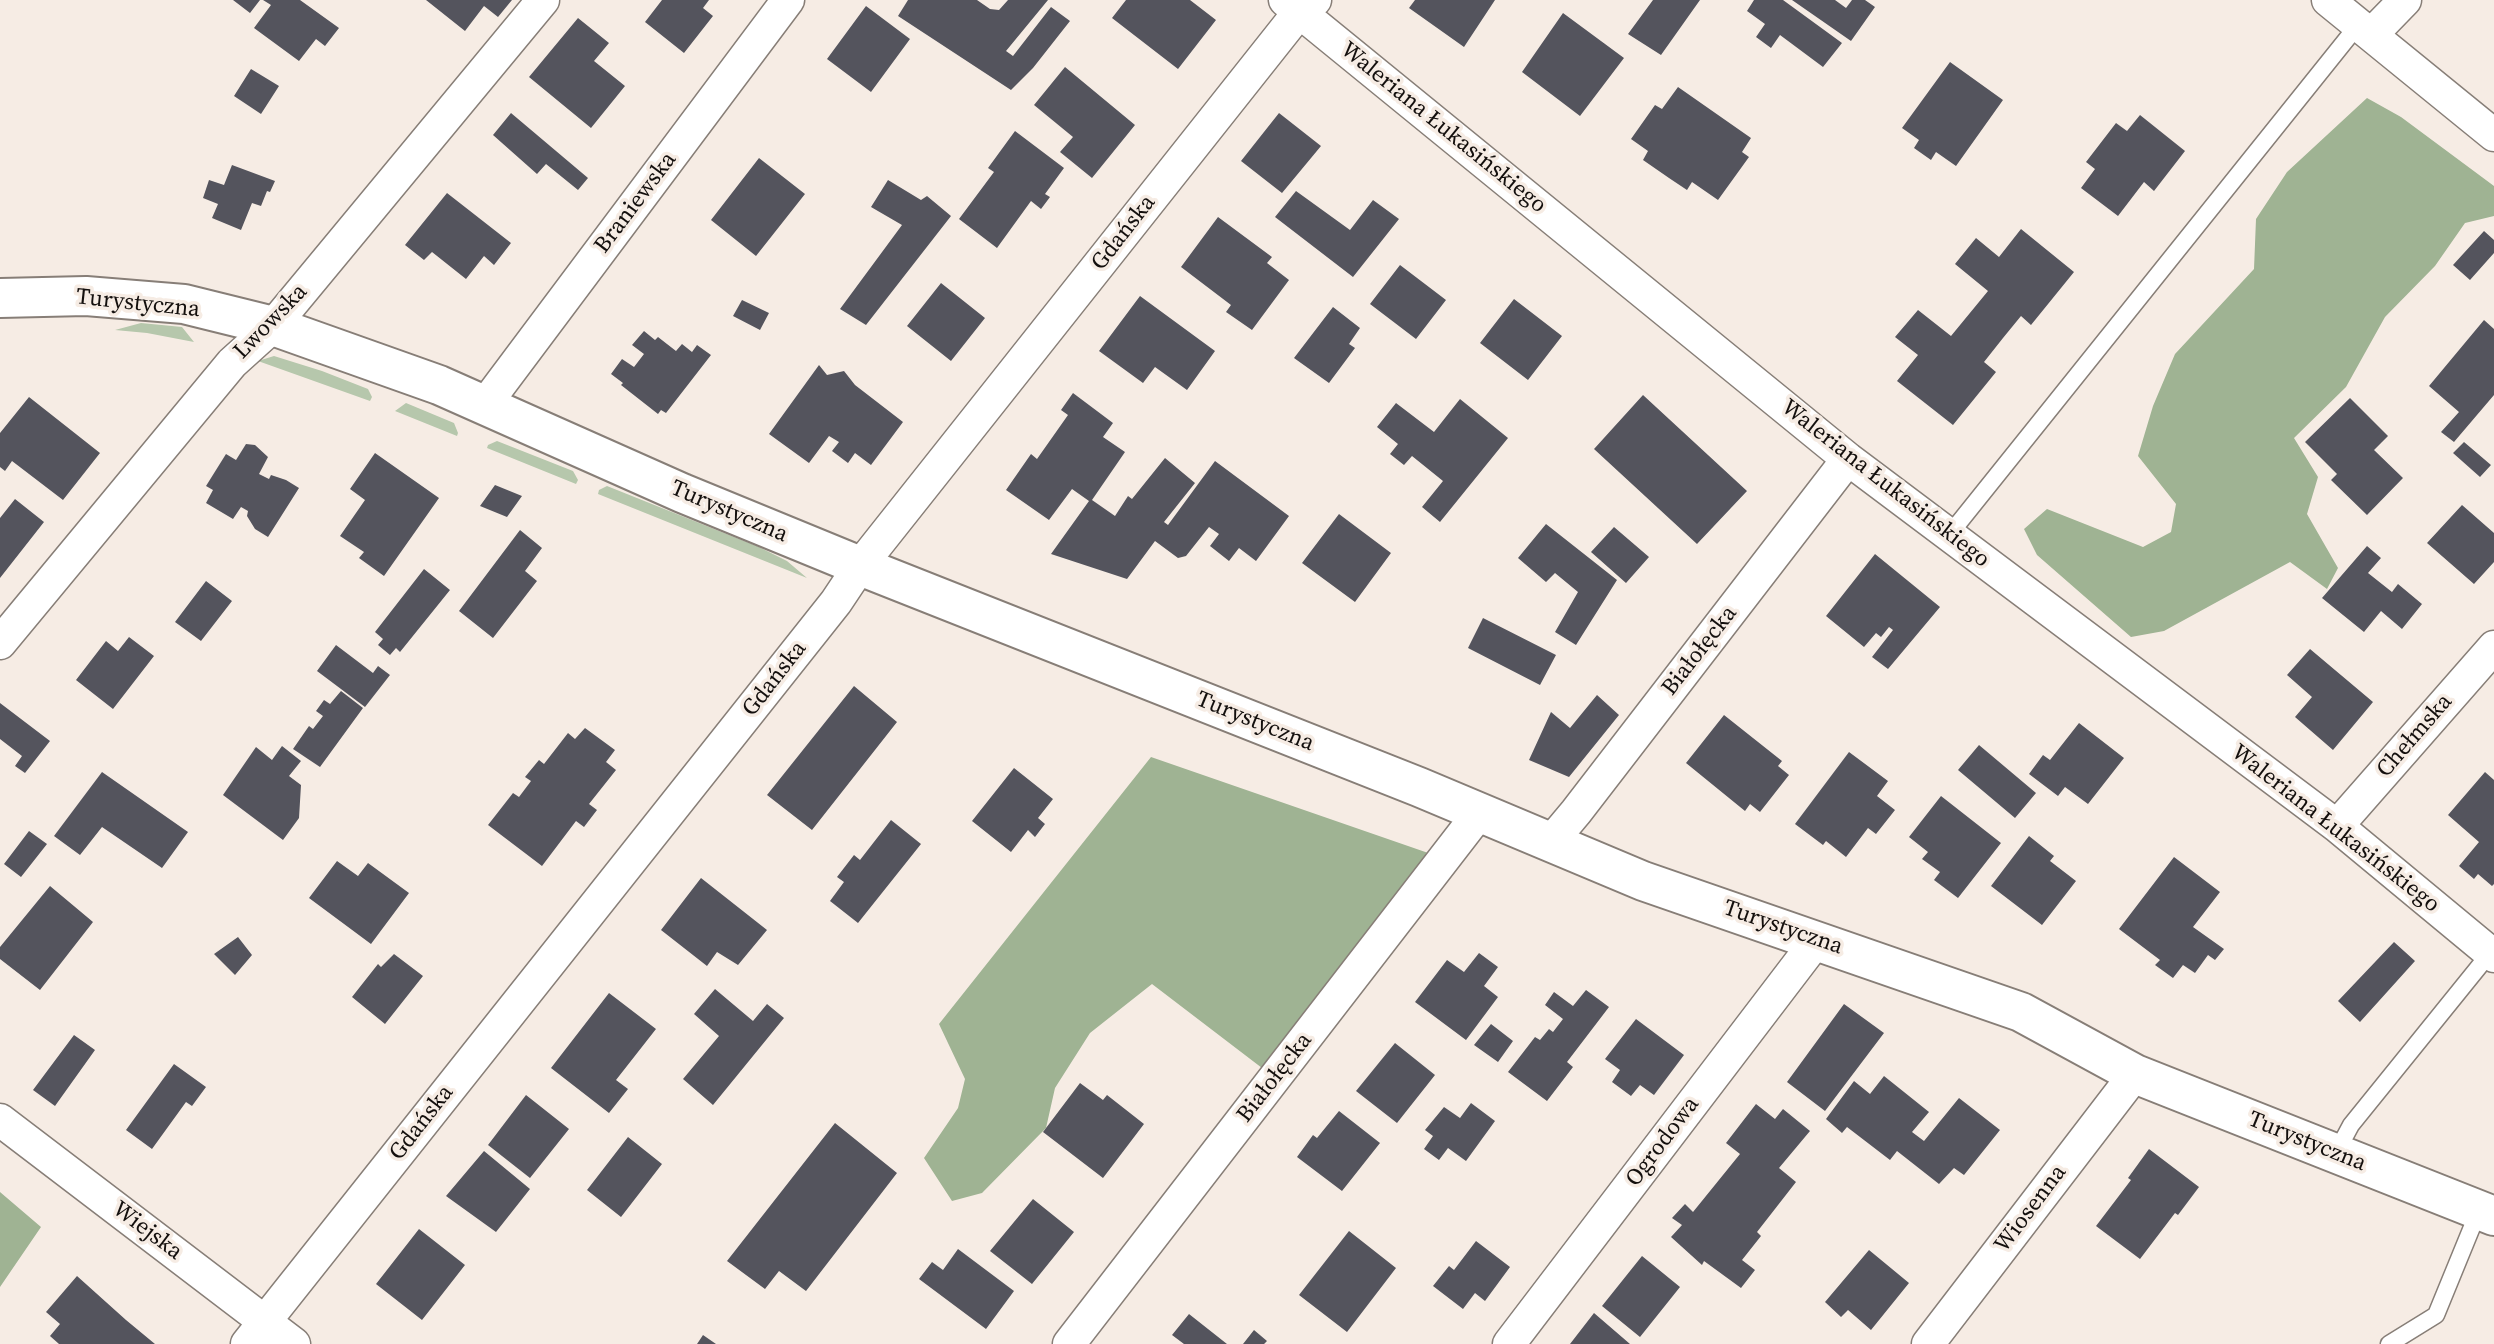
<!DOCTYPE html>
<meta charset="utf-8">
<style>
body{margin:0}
canvas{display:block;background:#f6ece4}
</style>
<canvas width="2494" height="1344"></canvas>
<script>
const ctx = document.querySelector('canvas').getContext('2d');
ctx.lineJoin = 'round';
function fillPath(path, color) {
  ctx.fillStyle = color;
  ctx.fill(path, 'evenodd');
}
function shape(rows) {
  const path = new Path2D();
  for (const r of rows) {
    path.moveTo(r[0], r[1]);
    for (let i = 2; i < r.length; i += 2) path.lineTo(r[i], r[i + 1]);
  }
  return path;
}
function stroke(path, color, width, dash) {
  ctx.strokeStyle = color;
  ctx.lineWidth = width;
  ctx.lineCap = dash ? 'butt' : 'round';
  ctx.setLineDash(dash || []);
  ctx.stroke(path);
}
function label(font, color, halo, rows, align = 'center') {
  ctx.font = font + ' "Source Serif 4",serif';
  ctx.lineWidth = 7;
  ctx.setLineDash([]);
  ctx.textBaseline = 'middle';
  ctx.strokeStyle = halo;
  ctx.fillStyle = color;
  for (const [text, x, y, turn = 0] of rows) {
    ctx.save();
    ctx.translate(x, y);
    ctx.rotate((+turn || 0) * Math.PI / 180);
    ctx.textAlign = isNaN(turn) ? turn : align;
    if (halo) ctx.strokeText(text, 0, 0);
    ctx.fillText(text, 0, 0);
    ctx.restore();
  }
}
const green = shape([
 [141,323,182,327,194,342,147,333,115,330],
 [274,356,322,371,368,389,372,397,370,401,258,361],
 [406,403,454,423,458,433,457,436,395,411],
 [497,441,573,471,578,480,576,484,487,448,488,445],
 [607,486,759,547,787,561,807,578,598,494,599,490]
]);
const forest = shape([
 [2367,98,2401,117,2494,186,2494,216,2465,223,2435,266,2385,317,2346,387,2294,438,2318,477,2307,514,2338,568,2327,589,2290,562,2164,631,2131,637,2037,555,2024,529,2047,509,2143,547,2171,532,2176,504,2138,456,2153,406,2175,354,2254,269,2256,219,2287,172],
 [1151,757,1434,855,1262,1068,1152,984,1090,1033,1055,1088,1046,1128,982,1193,952,1201,924,1158,958,1108,965,1079,939,1024],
 [0,1192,41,1227,0,1287]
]);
const building = shape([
 [233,0,260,0,250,13],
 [263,0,300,0,339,28,325,46,316,39,299,61,254,28,271,5],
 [426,0,512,0,498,17,484,6,465,31],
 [662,0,709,0,703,8,713,16,684,53,645,22],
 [908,0,977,0,990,9,999,10,1008,0,1048,0,1006,51,1013,56,1051,7,1070,21,1033,68,1011,90,898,16],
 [1126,0,1190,0,1216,20,1178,69,1112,18],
 [1415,0,1495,0,1464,47,1409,8],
 [1653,0,1700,0,1661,55,1628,34],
 [1754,0,1783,0,1842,43,1823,67,1780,35,1771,48,1756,37,1765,24,1747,11],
 [1792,0,1835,0,1846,8,1852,0,1865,0,1875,7,1851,41],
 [866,6,910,39,871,92,827,59],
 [1563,13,1624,58,1580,116,1522,72],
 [578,18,609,43,594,61,625,86,591,128,529,77],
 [1950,62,2003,100,1956,166,1936,152,1931,160,1914,148,1919,140,1902,128],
 [1065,67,1135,125,1092,178,1060,152,1073,137,1034,105],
 [251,69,279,86,261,114,234,96],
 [1678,87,1751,138,1742,152,1749,157,1718,200,1692,182,1687,190,1669,178,1643,160,1648,151,1631,139,1655,105,1662,109],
 [511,113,588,178,578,190,546,164,537,174,493,135],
 [1279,113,1321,146,1282,193,1241,161],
 [2140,115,2185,151,2154,191,2144,182,2118,216,2081,188,2095,169,2086,162,2116,123,2127,131],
 [1015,131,1064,168,1045,194,1050,197,1041,209,1031,201,997,248,959,219,994,172,988,168],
 [759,158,805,194,756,256,711,220],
 [232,165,275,181,270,192,267,191,261,206,252,203,241,230,212,218,218,204,203,198,209,180,224,185],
 [888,180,921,200,927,196,951,216,866,325,840,309,902,225,871,207],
 [1296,191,1350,230,1373,200,1399,219,1353,277,1275,217],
 [447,193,511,243,494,265,484,256,466,279,432,252,424,260,405,245],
 [1218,217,1272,257,1267,263,1289,280,1252,330,1226,312,1231,305,1181,267],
 [2021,229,2074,272,2031,325,2021,316,2003,338,1984,362,1996,372,1953,425,1897,381,1918,355,1895,337,1918,310,1951,336,1988,291,1955,264,1976,238,1999,257],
 [2484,231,2494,240,2494,253,2470,280,2453,265],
 [1400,265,1446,300,1416,339,1370,304],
 [941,283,985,318,951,361,907,326],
 [1140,296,1215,351,1187,390,1155,367,1143,383,1099,351],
 [1514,299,1562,336,1528,380,1480,343],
 [742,300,769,313,760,330,733,316],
 [1333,307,1360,328,1349,344,1355,348,1329,383,1294,358],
 [2484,320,2494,329,2494,395,2454,442,2441,432,2459,412,2429,386],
 [644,331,655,340,658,337,676,351,682,344,692,352,697,345,711,355,666,413,661,410,658,414,621,385,623,383,611,374,622,359,634,367,644,354,632,345],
 [819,365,827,375,844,371,855,385,903,422,871,465,855,453,848,463,832,451,839,442,829,436,809,463,769,434],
 [1073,393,1113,423,1103,437,1125,452,1092,500,1115,516,1128,496,1132,499,1165,458,1195,483,1164,522,1168,525,1215,461,1289,516,1256,561,1239,548,1229,561,1210,546,1219,534,1209,527,1186,556,1178,558,1155,541,1127,579,1051,554,1089,501,1072,489,1049,520,1006,490,1031,454,1037,459,1068,415,1061,410],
 [1643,395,1747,491,1697,544,1594,449],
 [29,397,100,453,63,500,12,461,5,471,0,467,0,433],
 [2350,398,2388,436,2374,450,2403,478,2367,515,2331,480,2337,474,2305,442],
 [1460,399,1508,438,1440,522,1422,507,1443,481,1412,456,1404,465,1390,454,1398,444,1377,427,1396,403,1434,432],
 [2464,442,2491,465,2480,477,2453,453],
 [246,444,255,445,268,457,259,474,269,479,271,475,286,480,299,488,268,537,255,529,247,516,248,511,241,507,233,519,206,503,213,490,206,486,226,454,236,460],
 [375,453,439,498,384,576,359,558,364,552,340,536,365,500,350,489],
 [495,485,522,496,507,517,480,506],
 [15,499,44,522,0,578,0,518],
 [2462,505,2494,533,2494,562,2474,584,2427,543],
 [1339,514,1391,553,1355,602,1302,563],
 [1546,524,1617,580,1576,645,1555,632,1578,592,1555,573,1546,582,1518,558],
 [1614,527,1649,557,1626,583,1591,552],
 [520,530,542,548,525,571,537,581,493,638,459,611],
 [2367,546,2381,558,2368,573,2392,592,2398,584,2422,604,2402,629,2381,611,2364,632,2322,598],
 [1875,554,1940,607,1888,669,1872,657,1893,630,1889,627,1881,637,1876,633,1864,647,1826,616],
 [424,569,450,590,400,652,396,648,390,655,378,645,383,639,375,632],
 [206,581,232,601,201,641,175,622],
 [1483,618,1556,655,1540,685,1468,648],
 [129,637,154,656,113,709,76,680,106,641,118,651],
 [336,645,373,673,378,666,390,675,365,707,317,671],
 [2310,649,2373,702,2333,750,2295,717,2312,697,2287,675],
 [854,686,897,722,812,830,767,795],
 [341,691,363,708,320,767,293,749,309,726,313,729,323,716,316,711,324,700,330,704],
 [1597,695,1619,715,1569,777,1529,760,1551,712,1570,728],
 [0,703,50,741,25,773,15,766,22,756,0,739],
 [1724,715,1782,761,1778,766,1789,775,1760,812,1750,804,1745,811,1686,763],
 [2079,723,2124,758,2088,804,2065,787,2058,796,2029,774,2043,755,2050,760],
 [585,728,615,750,606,762,616,770,589,804,597,810,584,827,576,821,542,866,488,825,513,793,519,797,531,781,525,777,539,760,544,764,568,733,575,739],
 [1979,745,2036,793,2015,818,1958,770],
 [282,746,301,761,289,776,301,785,299,818,283,840,223,795,256,747,272,760],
 [1849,752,1888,781,1877,796,1895,810,1876,834,1868,828,1846,857,1826,841,1823,845,1795,824],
 [1014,768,1053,799,1038,818,1045,824,1035,837,1028,830,1011,852,972,821],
 [102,772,188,832,162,868,102,827,80,855,54,836],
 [2485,772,2494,780,2494,884,2492,886,2478,874,2474,879,2459,866,2479,842,2448,815],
 [1941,796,2001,843,1958,898,1934,880,1940,872,1922,859,1928,852,1909,837],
 [891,820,921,844,858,923,830,901,844,882,837,877,854,855,860,860],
 [29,831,47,844,21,877,4,864],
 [2029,836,2054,856,2050,861,2076,881,2042,925,1991,886],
 [2174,857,2220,892,2193,927,2224,949,2215,960,2208,955,2195,973,2183,965,2173,978,2155,965,2160,960,2119,929],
 [337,861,358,876,368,863,409,893,371,944,309,898],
 [701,878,767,930,738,965,717,952,707,966,661,930],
 [50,886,93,922,40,990,0,959,0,947],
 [238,937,252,955,235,975,214,954],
 [2394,942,2415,961,2360,1022,2338,1001],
 [1479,953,1498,967,1484,986,1498,997,1466,1040,1415,1002,1447,960,1464,972],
 [394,954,423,976,385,1024,352,997,378,964,381,967],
 [715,989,753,1021,767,1004,784,1018,713,1105,683,1079,719,1036,694,1014],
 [1586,990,1609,1007,1567,1062,1573,1067,1547,1101,1508,1072,1535,1037,1540,1040,1549,1029,1553,1032,1563,1019,1545,1005,1554,992,1573,1006],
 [609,993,656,1029,616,1080,628,1089,609,1113,551,1068],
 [1844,1004,1884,1033,1825,1111,1787,1082],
 [1636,1019,1684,1055,1654,1095,1640,1085,1631,1096,1612,1082,1620,1070,1605,1059],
 [1491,1024,1513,1041,1498,1062,1474,1045],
 [74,1035,95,1050,55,1106,33,1090],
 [1395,1043,1435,1075,1397,1123,1356,1091],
 [174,1064,206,1087,192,1106,186,1102,152,1149,126,1130],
 [1884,1076,1929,1112,1912,1132,1924,1141,1959,1098,2000,1130,1964,1175,1954,1168,1939,1184,1897,1151,1890,1160,1847,1127,1842,1133,1826,1119,1854,1081,1870,1094],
 [1080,1083,1103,1100,1107,1095,1144,1124,1103,1178,1043,1132],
 [526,1095,569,1129,530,1178,488,1145],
 [1471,1103,1495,1121,1466,1161,1448,1148,1439,1160,1424,1149,1433,1136,1425,1130,1444,1107,1460,1118],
 [1756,1104,1775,1119,1783,1109,1810,1131,1779,1168,1796,1182,1757,1232,1761,1236,1742,1260,1755,1270,1741,1288,1704,1261,1702,1265,1671,1237,1682,1225,1672,1218,1685,1204,1693,1212,1740,1154,1726,1143],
 [1339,1111,1380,1143,1342,1191,1297,1157,1313,1135,1317,1138],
 [835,1123,897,1173,806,1291,779,1271,765,1289,727,1261],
 [628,1137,662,1164,621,1217,587,1190],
 [2149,1149,2199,1187,2178,1215,2175,1213,2140,1259,2096,1226,2131,1180,2128,1178],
 [484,1151,530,1189,496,1232,446,1196],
 [1033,1199,1074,1232,1032,1284,990,1251],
 [419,1229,465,1265,422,1320,376,1284],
 [1349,1231,1396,1268,1347,1332,1299,1295],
 [1476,1241,1510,1267,1485,1301,1475,1293,1463,1309,1433,1286,1449,1266,1454,1270],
 [958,1249,1014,1291,986,1329,919,1279,932,1262,943,1270],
 [1869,1250,1909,1283,1871,1330,1848,1310,1841,1317,1825,1302],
 [1642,1256,1680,1287,1640,1337,1602,1306],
 [77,1276,126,1320,155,1344,59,1344,50,1336,60,1324,46,1312],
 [1594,1313,1630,1344,1570,1344],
 [1189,1314,1227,1344,1184,1344,1172,1335],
 [1254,1330,1267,1341,1264,1344,1243,1344],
 [703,1335,716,1344,697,1344]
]);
const lane = shape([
 [1949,535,2358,25],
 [2336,1153,2351,1125,2490,953],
 [2389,1344,2436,1315,2479,1210]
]);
const street = shape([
 [1285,0,1848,459,2337,826,2494,956],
 [2328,0,2494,135],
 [2371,35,2405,0],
 [484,406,788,0],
 [0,643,232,363,273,326,543,0],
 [2337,826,2494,647],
 [1550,843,1576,812,1848,459],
 [0,1120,294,1344],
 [247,1344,836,602,860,566,1300,11,1315,0],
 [1069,1344,1480,812],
 [1509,1344,1817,940],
 [1928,1344,2135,1074]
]);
const secondary = shape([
 [0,298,86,296,184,304,273,326,439,385,682,493,860,566,1419,787,1643,881,2021,1012,2135,1074,2494,1216]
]);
const streetNames = [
 ["Waleriana Łukasińskiego",1443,128,39],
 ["Braniewska",636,203,-53],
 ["Gdańska",1124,233,-52],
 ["Turystyczna",138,304,6],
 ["Lwowska",271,322,-46],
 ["Waleriana Łukasińskiego",1885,484,38],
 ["Turystyczna",729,512,23],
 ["Białołęcka",1700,651,-52],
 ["Gdańska",775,679,-52],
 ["Turystyczna",1255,722,22],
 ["Chełmska",2415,736,-49],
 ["Waleriana Łukasińskiego",2335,829,38],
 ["Turystyczna",1783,928,19],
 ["Białołęcka",1275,1078,-52],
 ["Gdańska",422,1123,-52],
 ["Ogrodowa",1663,1142,-53],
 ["Turystyczna",2307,1142,22],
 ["Wiosenna",2031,1209,-53],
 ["Wiejska",147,1231,37]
];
fillPath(green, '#b6c7ac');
fillPath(forest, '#9fb393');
fillPath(building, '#54545d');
stroke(lane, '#877e77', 19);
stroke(street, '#877e77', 35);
stroke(secondary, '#877e77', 42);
stroke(lane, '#fff', 16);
stroke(street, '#fff', 32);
stroke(secondary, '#fff', 38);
label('23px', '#130f0d', '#f6ece4', streetNames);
</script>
